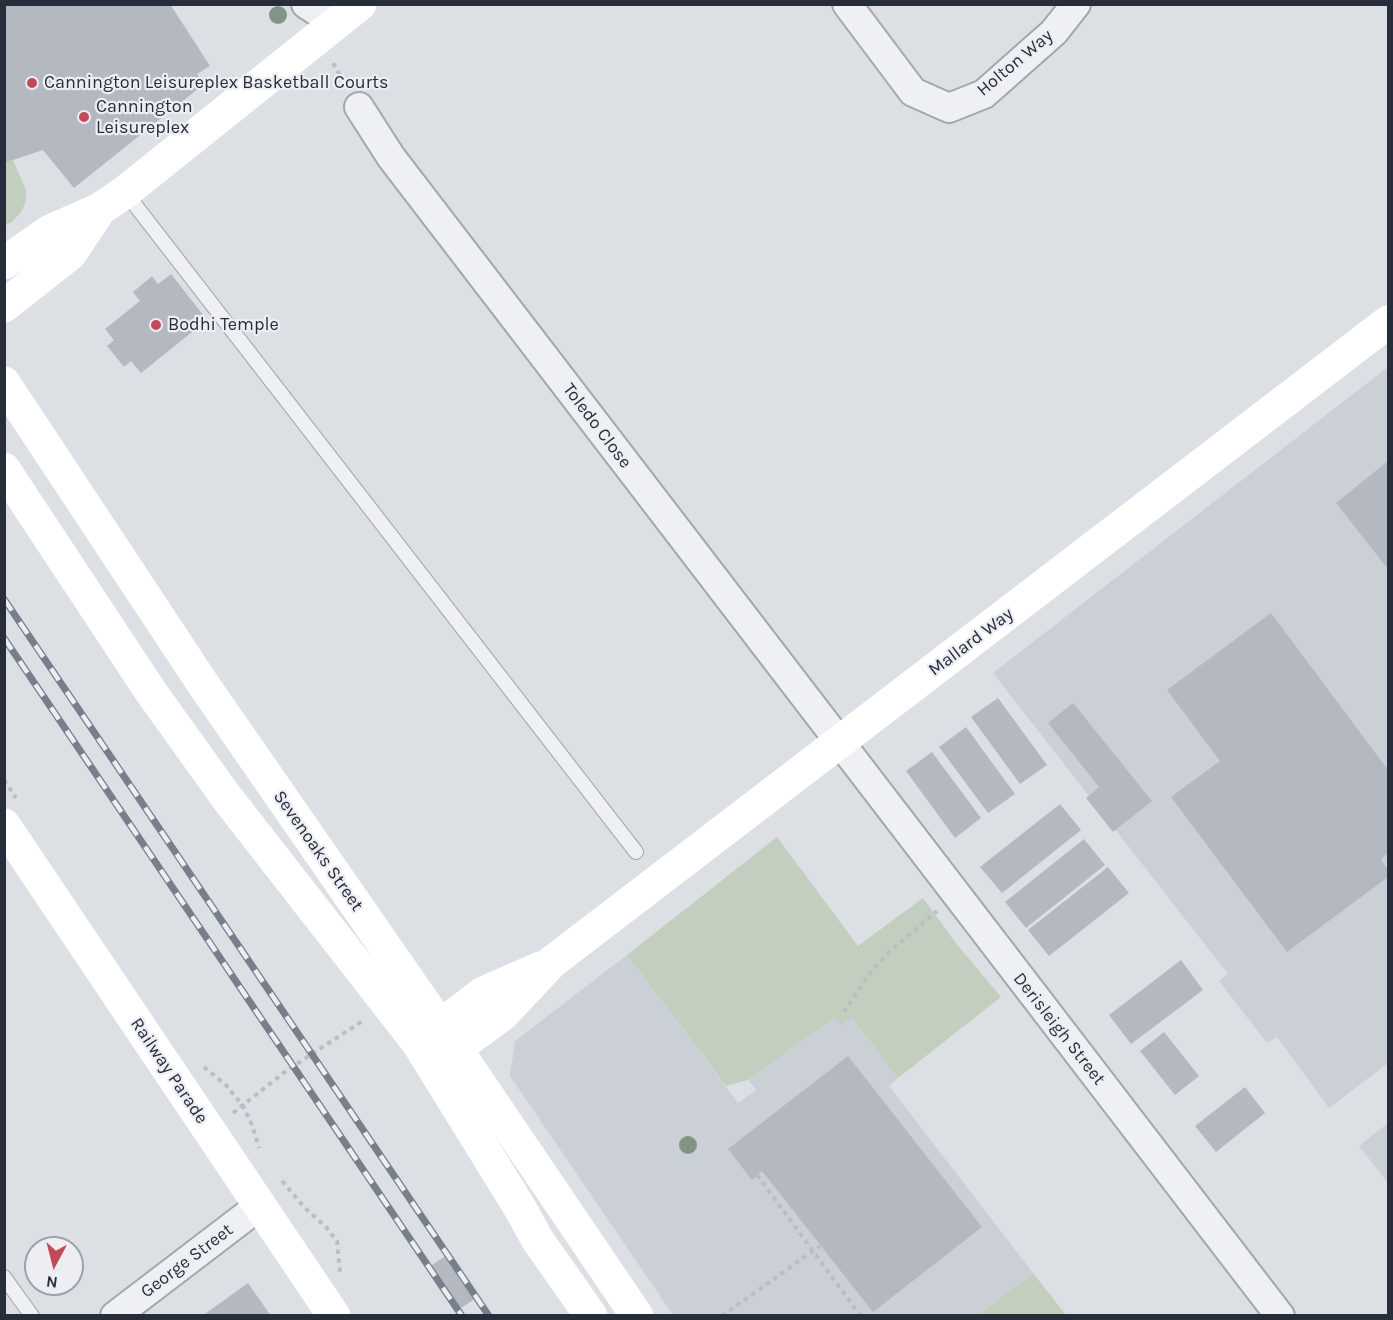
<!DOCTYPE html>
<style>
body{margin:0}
#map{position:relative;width:1393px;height:1320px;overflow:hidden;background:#dce0e5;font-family:Karla,sans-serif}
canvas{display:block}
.frame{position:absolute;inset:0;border:6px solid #272d3a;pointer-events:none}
.north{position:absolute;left:24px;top:1236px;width:60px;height:60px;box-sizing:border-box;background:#eceef3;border:2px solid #9da1a9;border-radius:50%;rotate:187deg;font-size:16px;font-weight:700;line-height:24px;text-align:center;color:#272d3a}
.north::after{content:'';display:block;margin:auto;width:21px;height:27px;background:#c24a57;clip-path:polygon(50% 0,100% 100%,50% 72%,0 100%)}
</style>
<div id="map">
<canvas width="1393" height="1320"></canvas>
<div class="frame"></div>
<div class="north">N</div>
</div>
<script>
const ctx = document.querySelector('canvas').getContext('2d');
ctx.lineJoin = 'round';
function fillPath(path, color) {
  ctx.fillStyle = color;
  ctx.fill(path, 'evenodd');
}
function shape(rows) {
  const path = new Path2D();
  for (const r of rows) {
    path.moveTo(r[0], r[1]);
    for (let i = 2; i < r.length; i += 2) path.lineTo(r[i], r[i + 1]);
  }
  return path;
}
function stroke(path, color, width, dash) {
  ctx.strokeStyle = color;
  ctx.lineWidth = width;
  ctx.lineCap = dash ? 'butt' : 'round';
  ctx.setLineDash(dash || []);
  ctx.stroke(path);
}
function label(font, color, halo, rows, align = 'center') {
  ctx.font = font + ' Karla,sans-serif';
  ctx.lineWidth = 4.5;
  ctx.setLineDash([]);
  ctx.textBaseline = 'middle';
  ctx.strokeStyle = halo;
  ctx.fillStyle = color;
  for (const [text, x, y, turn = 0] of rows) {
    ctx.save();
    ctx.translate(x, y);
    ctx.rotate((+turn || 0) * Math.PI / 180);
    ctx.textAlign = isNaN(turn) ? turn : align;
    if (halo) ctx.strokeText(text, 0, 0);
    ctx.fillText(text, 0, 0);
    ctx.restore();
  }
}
const built = shape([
 [1388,367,1388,1063,1329,1108,1277,1037,1267,1043,1219,981,1228,974,993,673],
 [627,955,738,1103,756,1090,748,1080,835,1017,851,1017,898,1078,889,1086,1033,1273,978,1315,673,1315,510,1076,515,1041],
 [1388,1123,1388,1183,1359,1146]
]);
const green = shape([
 [13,160,26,190,26,201,21,212,12,222,5,225,5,163],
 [777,837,858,946,923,898,955,942,1001,997,898,1078,852,1018,841,1025,835,1017,748,1080,726,1086,627,955],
 [1033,1273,1066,1315,978,1315]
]);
const building = shape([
 [4,4,170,4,210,66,197,74,204,84,74,188,43,150,4,163],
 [171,274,207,320,141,373,131,361,124,367,107,346,114,340,105,329,140,301,133,292,152,276,158,284],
 [1388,461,1388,569,1336,503],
 [1271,613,1388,770,1388,853,1381,859,1388,870,1388,877,1287,952,1171,797,1220,761,1167,690],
 [998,698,1047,765,1020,784,971,717],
 [1073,703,1152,801,1113,832,1086,798,1099,787,1048,723],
 [966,727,1015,794,988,813,939,747],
 [932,752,981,818,955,838,906,771],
 [1060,804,1081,830,1002,893,980,867],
 [1084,839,1105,865,1026,928,1005,902],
 [1108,867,1129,893,1049,956,1028,930],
 [1181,960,1203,990,1131,1044,1109,1015],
 [1164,1032,1199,1076,1175,1095,1140,1051],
 [848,1056,982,1227,873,1312,762,1171,752,1180,728,1149],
 [1245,1087,1265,1113,1216,1152,1195,1126],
 [450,1253,479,1296,455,1312,426,1269],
 [248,1283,271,1316,202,1316]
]);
const path = shape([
 [333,63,346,86],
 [4,780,16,798],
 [844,1012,870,973,890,951,937,911],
 [204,1067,226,1085,243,1106,252,1125,259,1148],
 [233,1113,286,1071,364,1020],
 [757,1175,860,1315],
 [282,1181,305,1208,326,1227,337,1241,340,1272],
 [722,1316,820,1246]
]);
const lane = shape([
 [125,192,636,852],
 [4,1277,32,1316]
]);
const street = shape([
 [306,4,335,23],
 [847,4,913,92,949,108,984,94,1054,32,1076,4],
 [359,107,391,157,1280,1316],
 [115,1316,259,1206]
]);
const secondary = shape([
 [4,263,50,231,100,209,125,192,360,4],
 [4,306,70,254,100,209],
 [4,383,203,684,456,1049,637,1316],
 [4,469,151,692,227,798,418,1043,520,1208,537,1239,591,1316],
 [4,825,334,1316],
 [423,1039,483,993,540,968],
 [432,1066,502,1015,552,962,1388,322]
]);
const rail = shape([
 [4,599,489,1316],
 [4,638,462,1316]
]);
const trees = [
 [278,15],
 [688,1145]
];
const markers = [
 [32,83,6,"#c24a57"],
 [84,117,6,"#c24a57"],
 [156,325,6,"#c24a57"]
];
const streetNames = [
 ["Holton Way",1015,63,-40],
 ["Toledo Close",597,426,53],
 ["Mallard Way",971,642,-37],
 ["Sevenoaks Street",318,851,55],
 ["Derisleigh Street",1059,1029,52],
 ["Railway Parade",169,1071,56],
 ["George Street",187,1261,-37]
];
const poiNames = [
 ["Cannington Leisureplex Basketball Courts",44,83],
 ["Cannington",96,107],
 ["Leisureplex",96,128],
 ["Bodhi Temple",168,325]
];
fillPath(built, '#cbcfd6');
fillPath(green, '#c2cebe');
fillPath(building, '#b4b9c1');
stroke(lane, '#a2a7ae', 16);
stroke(street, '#a2a7ae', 32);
stroke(path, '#bbbdc4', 4, [4.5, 4.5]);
stroke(lane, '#eff0f4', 14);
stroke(street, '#eff0f4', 28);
stroke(secondary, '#fff', 33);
stroke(rail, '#777f8d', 7);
stroke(rail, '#eceef3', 4.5, [14]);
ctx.fillStyle = '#839485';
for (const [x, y] of trees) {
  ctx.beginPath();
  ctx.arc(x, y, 9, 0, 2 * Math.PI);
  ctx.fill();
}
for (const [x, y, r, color] of markers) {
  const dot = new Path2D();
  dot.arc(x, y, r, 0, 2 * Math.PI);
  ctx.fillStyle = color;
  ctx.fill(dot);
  stroke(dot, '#eceef3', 2);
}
label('18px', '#272d3a', '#eceef3', streetNames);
label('18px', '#272d3a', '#eceef3', poiNames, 'left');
</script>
